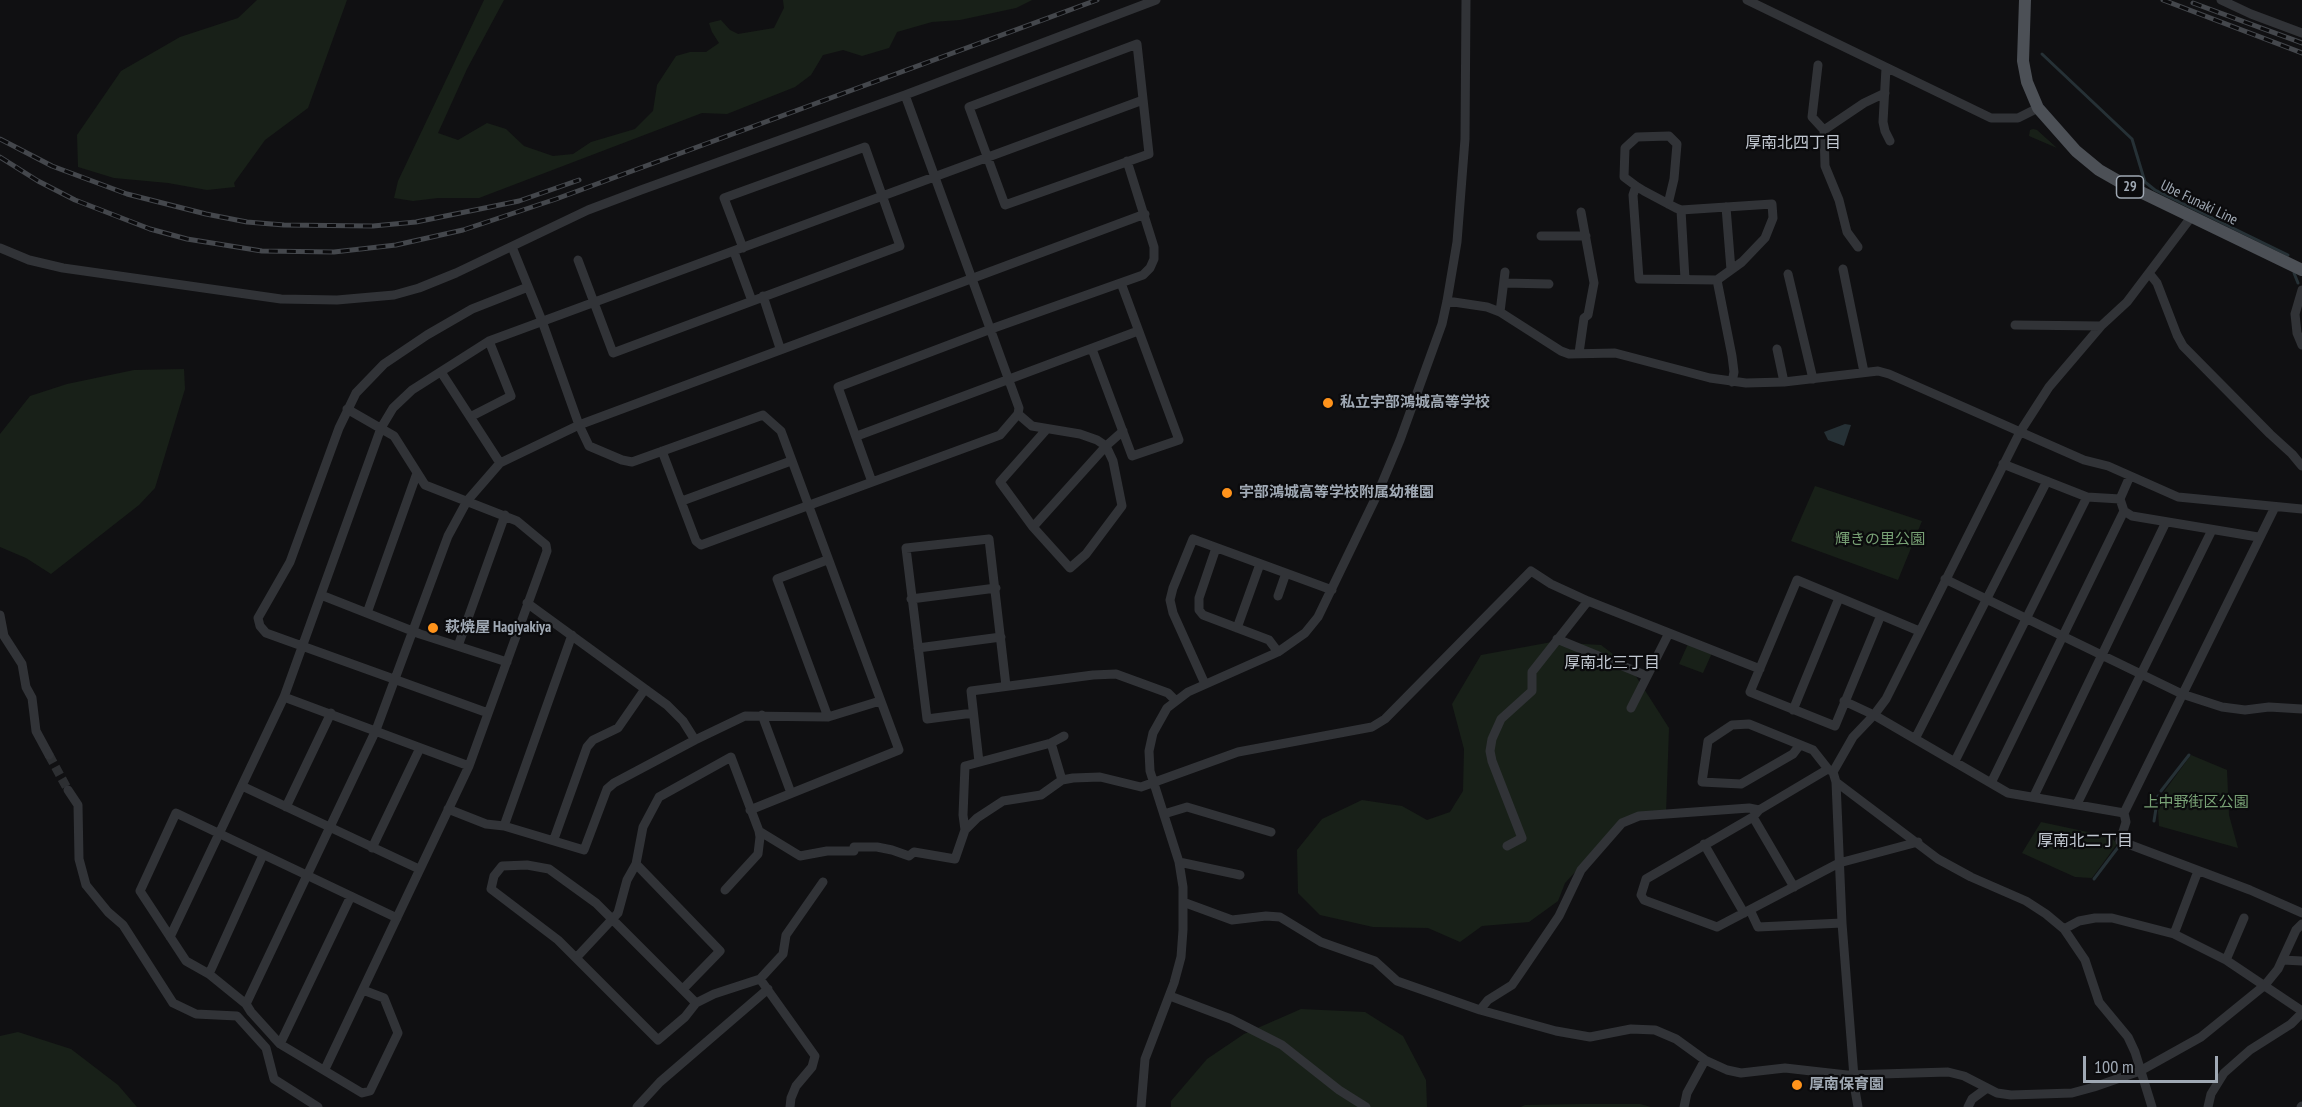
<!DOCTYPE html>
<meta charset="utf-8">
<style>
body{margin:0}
#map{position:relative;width:2302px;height:1107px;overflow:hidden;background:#101012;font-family:"PT Sans Narrow",sans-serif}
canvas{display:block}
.scale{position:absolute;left:2083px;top:1056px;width:135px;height:27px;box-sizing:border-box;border:3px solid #a0a9b4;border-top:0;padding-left:8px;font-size:18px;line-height:21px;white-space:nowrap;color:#a0a9b4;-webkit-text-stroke:4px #0b0b0d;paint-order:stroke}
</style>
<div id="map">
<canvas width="2302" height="1107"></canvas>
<div class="scale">100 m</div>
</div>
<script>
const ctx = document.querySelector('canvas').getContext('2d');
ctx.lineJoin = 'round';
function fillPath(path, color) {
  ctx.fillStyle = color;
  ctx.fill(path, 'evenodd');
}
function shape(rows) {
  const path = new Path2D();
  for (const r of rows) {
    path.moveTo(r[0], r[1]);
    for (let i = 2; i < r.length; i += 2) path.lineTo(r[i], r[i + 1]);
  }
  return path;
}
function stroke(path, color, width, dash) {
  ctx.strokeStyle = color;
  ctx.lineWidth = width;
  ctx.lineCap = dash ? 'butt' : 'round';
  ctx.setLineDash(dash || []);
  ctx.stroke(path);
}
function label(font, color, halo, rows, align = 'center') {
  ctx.font = font + ' "PT Sans Narrow","Noto Sans JP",sans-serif';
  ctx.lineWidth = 4.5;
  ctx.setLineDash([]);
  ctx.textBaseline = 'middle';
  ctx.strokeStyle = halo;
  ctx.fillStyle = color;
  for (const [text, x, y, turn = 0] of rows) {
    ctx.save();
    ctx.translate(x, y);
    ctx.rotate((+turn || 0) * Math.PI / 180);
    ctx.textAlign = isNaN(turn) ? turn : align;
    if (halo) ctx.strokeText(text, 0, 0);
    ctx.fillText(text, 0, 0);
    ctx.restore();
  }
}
const green = shape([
 [257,0,347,0,308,108,265,140,234,183,235,187,207,190,168,183,114,178,78,167,77,135,121,71,180,37,238,18],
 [484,0,504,0,467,69,438,133,458,140,487,123,506,129,524,146,553,156,573,154,591,142,635,129,653,111,657,85,676,56,690,52,706,52,719,43,712,32,709,23,721,20,730,30,738,34,774,28,784,8,783,0,1032,0,1016,8,960,20,932,22,897,32,889,48,862,56,843,50,823,55,811,75,795,87,727,114,702,113,479,198,438,198,413,201,394,198,398,181],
 [2033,129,2037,130,2057,148,2029,136,2030,130],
 [184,369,185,389,155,488,139,505,51,574,26,558,0,547,0,434,30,396,67,384,134,370],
 [1815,486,1922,521,1898,580,1791,541],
 [1552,642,1601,645,1630,667,1669,728,1666,814,1624,820,1565,883,1558,901,1529,922,1482,926,1460,942,1428,928,1373,927,1320,915,1298,893,1297,850,1322,819,1362,800,1402,806,1427,820,1450,812,1463,791,1464,749,1452,704,1481,655],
 [1688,644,1712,653,1703,673,1679,664],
 [2191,755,2227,770,2229,815,2238,848,2159,826,2158,811,2163,793],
 [2041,822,2111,837,2117,844,2092,878,2075,877,2022,853],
 [1301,1009,1365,1012,1403,1036,1426,1080,1427,1107,1171,1107,1171,1101,1207,1059,1244,1034],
 [18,1032,71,1049,118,1085,137,1107,0,1107,0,1036],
 [1584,1104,1640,1104,1651,1107,1521,1107,1525,1105]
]);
const water = shape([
 [1845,424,1851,425,1844,446,1828,440,1824,432]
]);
const stream = shape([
 [2042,54,2132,139,2145,182,2155,190,2288,255],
 [2294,273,2298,283],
 [2161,791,2189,755],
 [2154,821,2158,796],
 [2094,879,2119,846]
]);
const minorTunnel = shape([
 [49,755,68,790]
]);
const minor = shape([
 [1747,0,1991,118,2018,118,2038,108],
 [2221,0,2251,14,2302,33],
 [1137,44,1149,154,1005,205,969,107,1137,44],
 [1818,65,1812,117,1824,130,1825,166,1839,200,1847,232,1858,247],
 [1886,68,1883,122,1885,131,1890,141],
 [1824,130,1864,103,1885,93],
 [1636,186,1633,195,1639,279,1717,280,1742,262,1765,238,1773,218,1772,204,1681,210,1676,208,1644,191,1636,186,1624,177,1625,148,1637,137,1669,136,1677,144,1674,179,1668,204],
 [1726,207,1731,270],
 [1681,210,1685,279],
 [1541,236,1586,236],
 [512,247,542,321,579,425,589,446,622,460,632,462,763,415,781,431,899,750,750,810],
 [0,248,29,260,63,268,281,299,337,300,394,295,419,288,456,273,588,210,641,190,905,95,1156,0],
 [734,252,752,301],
 [578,260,613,353,900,246,865,147,724,198,743,248],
 [1843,269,1864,372],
 [2149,273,2157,283,2177,335,2183,346,2270,434,2292,454,2302,466],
 [1788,274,1813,379],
 [1717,280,1732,356,1734,372,1732,382],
 [1505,283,1549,284],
 [2302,290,2295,314,2297,333,2302,345],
 [763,296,780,348],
 [1447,301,1487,307,1500,312,1561,351,1569,354,1615,353,1710,378,1746,383,1784,382,1878,371,1889,374,2084,460,2108,466,2178,497,2302,509],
 [1500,312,1505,272],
 [2015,325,2101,326],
 [1092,349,1132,456,1179,440,1121,283],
 [1777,349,1784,382],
 [1579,353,1584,318,1588,315,1594,283,1581,212],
 [441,372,500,463],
 [1018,414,1032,426,1080,434,1097,440,1106,446,1113,461,1122,506,1086,554,1070,568,1033,527,1000,482,1046,430],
 [470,417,511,396,489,341],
 [857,436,1138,331],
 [662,451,696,541,701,545,1000,435,1018,414,1019,408,905,95],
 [2003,464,2087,497,2120,499],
 [2130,476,2120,499,2124,511,2132,516,2258,537],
 [872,482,838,387,991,329,1143,275,1150,268,1154,259,1154,247,1127,161],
 [682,501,791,461],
 [2275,507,2124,813,2126,822,2120,841,2250,890,2302,913],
 [1033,527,1106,446,1123,431],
 [1216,548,1199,598,1199,610,1203,615,1269,640,1278,652],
 [827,560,777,579,828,717],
 [1945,579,2182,694,2222,707,2245,710,2269,707,2302,709],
 [321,595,420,634,507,662],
 [1278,596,1286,573],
 [911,599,996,588],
 [527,603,667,705,683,721,695,740],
 [367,613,417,473],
 [0,615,4,636,22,664,26,687,32,698,36,731,49,755],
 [1881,615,1835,726,1750,692,1797,580,1881,615,1919,631],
 [1237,628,1260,564],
 [1557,639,1647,676],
 [458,646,505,515],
 [918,648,1001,637],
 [1205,684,1173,613,1170,600,1173,588,1193,539,1332,590],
 [284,697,469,766],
 [1844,701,1874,715,2008,793,2124,813],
 [1631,708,1669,633],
 [1793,710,1839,598],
 [488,713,266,633,260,626,258,618,290,562,339,428,356,393,384,364,427,335,472,309,528,287],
 [973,713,927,719,906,548,989,539,1006,686],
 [762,715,791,793],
 [1915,739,2047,481],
 [1051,743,1062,780],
 [1799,746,1793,754,1741,784,1702,782,1708,741,1732,725,1749,724,1813,750,1828,769],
 [1955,761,2087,497],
 [979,762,971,691,1093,675,1116,674,1168,693,1175,700],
 [1833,772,1828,769,1759,810,1753,817,1646,879,1641,895,1644,900,1717,927,1839,863,1918,842],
 [1836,782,1938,859,1971,877,2026,901,2046,914,2064,929,2085,960,2099,1002,2128,1037,2135,1052,2152,1107],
 [1991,783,2124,511],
 [242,786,419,869],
 [68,790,78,805,79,859,86,885,108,912,123,925,173,1003,196,1014,237,1016,266,1048,274,1079,318,1107],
 [2034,796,2166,522],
 [2077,804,2212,530],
 [286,807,331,713],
 [448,809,486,824,504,826,584,850,607,789,614,783,695,740,745,716,828,717,880,701],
 [1164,814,1187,807,1271,832],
 [1753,817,1794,887],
 [504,826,572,635],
 [965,830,963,815,965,766,1051,743,1064,736],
 [759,831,800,856,827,851,854,851,854,847,877,847,892,850,909,856,914,852,955,859,965,830,977,818,1003,801,1041,795,1062,780,1073,778,1100,777,1141,787,1238,752,1372,727,1385,719,1531,571,1551,584,1588,601,1760,669],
 [554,839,587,747,593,740,618,728,645,689],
 [1704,844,1744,913],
 [1507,846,1522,838,1492,761,1490,751,1492,739,1501,719,1532,691,1532,672,1588,601],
 [372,848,420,748],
 [1179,862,1240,875],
 [636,864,720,951,683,989],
 [1183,902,1232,920,1266,916,1280,917,1321,942,1375,961,1397,981,1480,1010,1556,1031,1590,1037,1631,1029,1655,1030,1676,1039,1705,1060,1727,1070,1741,1073,1785,1068,1847,1075,1948,1072,1964,1076,1997,1093,2011,1095,2072,1093,2094,1087,2140,1071,2201,1037,2265,985,2278,969,2296,930,2302,924],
 [1750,910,1758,927,1842,923],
 [2064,929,2079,921,2095,918,2112,918,2174,934,2226,960,2302,1011],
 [2174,934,2198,871],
 [170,937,284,697,381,428,393,408,412,390,489,341,1143,100],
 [576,958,618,913,627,880,636,864,643,827,659,797,731,757,759,831,760,837,758,854,725,890],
 [2226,960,2244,918],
 [2283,960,2302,961],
 [209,974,263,855],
 [760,979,815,1056,812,1067,796,1086,791,1098,790,1107],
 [363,990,384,998,398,1033,370,1091,362,1093,280,1044,251,1012,246,1004,209,974,186,961,140,891,176,813,397,918],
 [1170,996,1231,1019,1282,1045,1339,1090,1366,1107],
 [696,1003,596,903,549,869,527,865,502,866,494,876,491,889,558,940,658,1040,685,1017,696,1003,714,994,760,979,783,954,786,935,823,882],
 [246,1004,376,730,448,536,467,501,500,463,579,425,1145,214],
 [1480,1010,1488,1000,1512,985,1521,972,1559,916,1581,870,1622,823,1639,816,1749,808,1759,810],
 [280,1044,351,896],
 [325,1069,469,766,547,551,546,545,517,521,425,485,394,436,347,409],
 [637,1107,660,1082,768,989],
 [1141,1107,1145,1059,1174,983,1181,957,1183,930,1183,887,1179,862,1150,771,1149,751,1153,733,1167,708,1188,692,1278,652,1305,633,1318,617,1377,495,1400,440,1442,324,1447,301,1457,242,1465,139,1466,0],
 [1684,1107,1687,1093,1705,1060],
 [1858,1107,1855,1090,1842,923,1836,782,1833,772,1853,737,1874,715,1886,699,2020,432,2049,387,2101,326,2127,302,2192,216],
 [1968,1107,1972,1099,1987,1088],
 [2208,1107,2211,1094,2224,1073,2250,1050,2291,1024,2302,1013],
 [2301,1107,2302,1106]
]);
const major = shape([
 [2025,0,2023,61,2027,82,2038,108,2076,151,2099,170,2120,182,2302,270]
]);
const rail = shape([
 [2163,0,2302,53],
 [2193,3,2302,43],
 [0,139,52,166,127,194,206,214,247,222,284,225,373,226,416,222,519,201,579,180],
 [0,157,38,181,75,200,150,229,187,239,262,251,334,252,396,245,463,230,556,199,1097,0]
]);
const markers = [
 [1328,403,6,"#ff931b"],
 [1227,493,6,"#ff931b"],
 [433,628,6,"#ff931b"],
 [1797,1085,6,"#ff931b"]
];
const shields = [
 [2130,187,27]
];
const shieldNames = [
 ["29",2130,187]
];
const streetNames = [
 ["Ube Funaki Line",2199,203,26]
];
const poiNames = [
 ["私立宇部鴻城高等学校",1340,403],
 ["宇部鴻城高等学校附属幼稚園",1239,493],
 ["萩焼屋 Hagiyakiya",445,628],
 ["厚南保育園",1809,1085]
];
const parkNames = [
 ["輝きの里公園",1880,540],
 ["上中野街区公園",2196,803]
];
const neighbourhoodNames = [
 ["厚南北四丁目",1793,143],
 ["厚南北三丁目",1612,663],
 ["厚南北二丁目",2085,841]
];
fillPath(green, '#182018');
fillPath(water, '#263136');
stroke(stream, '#263136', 3);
stroke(minorTunnel, '#2d2f32', 9, [9, 4.5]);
stroke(minor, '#313337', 9);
stroke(major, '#4c5056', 12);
stroke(rail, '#44474c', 5);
stroke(rail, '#0b0b0d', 3, [9]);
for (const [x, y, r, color] of markers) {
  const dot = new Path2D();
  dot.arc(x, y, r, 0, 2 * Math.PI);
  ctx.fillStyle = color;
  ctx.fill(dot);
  stroke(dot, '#0b0b0d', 2);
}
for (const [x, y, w] of shields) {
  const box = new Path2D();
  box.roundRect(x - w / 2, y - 11, w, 22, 4.5);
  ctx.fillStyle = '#0b0b0d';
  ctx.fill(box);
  stroke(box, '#a0a9b4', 1.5);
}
label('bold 14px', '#a0a9b4', null, shieldNames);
label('15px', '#a0a9b4', '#0b0b0d', streetNames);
label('bold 15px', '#a0a9b4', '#0b0b0d', poiNames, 'left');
label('15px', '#78a175', '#0b0b0d', parkNames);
label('16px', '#c1c7d0', '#0b0b0d', neighbourhoodNames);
</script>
